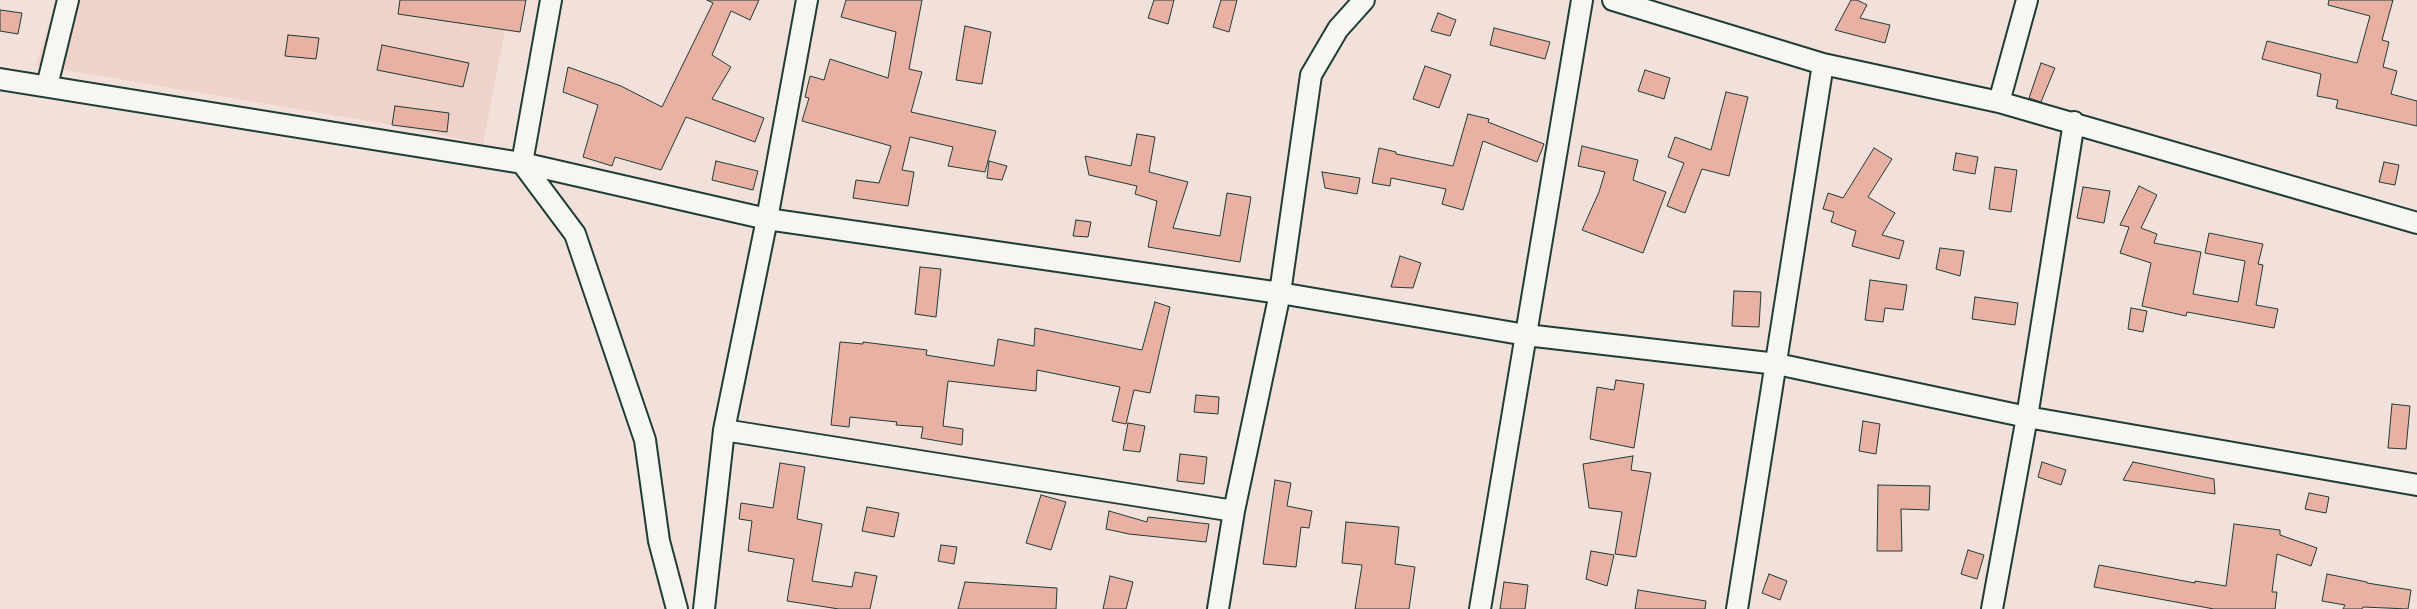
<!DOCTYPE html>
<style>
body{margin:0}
canvas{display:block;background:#f2e1db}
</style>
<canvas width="2417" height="609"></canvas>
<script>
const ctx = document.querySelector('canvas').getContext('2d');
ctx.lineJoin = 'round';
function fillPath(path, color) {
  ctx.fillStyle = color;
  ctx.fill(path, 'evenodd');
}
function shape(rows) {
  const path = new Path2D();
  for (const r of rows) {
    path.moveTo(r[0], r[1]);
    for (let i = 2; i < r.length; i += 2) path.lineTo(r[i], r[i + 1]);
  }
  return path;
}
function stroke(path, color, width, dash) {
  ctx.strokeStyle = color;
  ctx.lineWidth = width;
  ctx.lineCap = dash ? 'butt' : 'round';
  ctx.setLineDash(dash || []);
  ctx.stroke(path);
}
const built = shape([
 [57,0,511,0,483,144,392,125,36,65]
]);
const building = shape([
 [400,0,526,0,520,32,398,14,400,0],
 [707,0,759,0,750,20,731,11,712,55,731,67,712,99,764,118,755,142,686,117,661,170,615,157,612,166,583,157,598,105,563,92,568,67,621,86,662,107,713,3,707,0],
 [846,0,922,0,909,69,922,72,911,112,996,131,985,172,948,166,953,147,910,137,902,170,914,172,908,206,853,198,856,180,879,183,891,146,802,121,809,98,805,97,810,76,824,80,830,59,888,78,896,32,841,17,846,0],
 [1154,0,1174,0,1168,24,1148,18,1154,0],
 [1221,0,1237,0,1229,32,1213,27,1221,0],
 [1851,0,1857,0,1867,5,1860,18,1890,25,1885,43,1835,30,1851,0],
 [2329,0,2393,0,2382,40,2389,42,2383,67,2397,71,2391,94,2417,101,2417,126,2336,108,2338,100,2317,96,2321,74,2262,59,2267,41,2357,63,2370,16,2328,5,2329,0],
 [0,10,22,13,18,34,0,31,0,10],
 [1438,13,1456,20,1450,36,1431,31,1438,13],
 [965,26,991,32,982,84,956,80,965,26],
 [1494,28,1550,42,1545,59,1490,45,1494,28],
 [288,35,319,38,316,59,285,56,288,35],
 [382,45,469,63,463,87,377,70,382,45],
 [2041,63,2055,68,2041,102,2029,98,2041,63],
 [1425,66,1451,75,1439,108,1413,99,1425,66],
 [1645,70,1670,78,1664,99,1638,91,1645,70],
 [1726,92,1748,97,1729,176,1702,169,1685,213,1667,206,1684,163,1668,157,1675,137,1711,150,1726,92],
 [395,106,449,113,447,132,392,125,395,106],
 [1468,114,1489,119,1488,122,1544,144,1537,162,1483,141,1463,210,1442,204,1446,189,1391,178,1390,186,1372,183,1379,148,1396,152,1396,154,1453,166,1468,114],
 [1137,134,1155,137,1149,172,1188,182,1173,228,1220,236,1227,193,1251,197,1240,262,1148,247,1157,201,1135,194,1137,186,1089,175,1085,156,1131,166,1137,134],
 [1582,146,1638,160,1633,180,1666,192,1643,253,1582,230,1599,192,1605,172,1578,166,1582,146],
 [1874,148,1892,159,1868,197,1895,213,1882,235,1904,241,1899,259,1852,246,1856,231,1831,222,1834,212,1823,209,1828,193,1843,198,1874,148],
 [1956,153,1978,157,1975,174,1953,170,1956,153],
 [716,161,758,171,753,190,712,180,716,161],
 [989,161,1007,166,1002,180,987,178,989,161],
 [2384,162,2399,165,2395,185,2379,182,2384,162],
 [1995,167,2017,170,2011,212,1989,209,1995,167],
 [1322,172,1360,178,1357,194,1325,188,1322,172],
 [2139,186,2157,195,2141,228,2157,234,2154,243,2201,252,2193,294,2238,302,2245,261,2205,253,2209,233,2263,244,2258,264,2263,265,2256,305,2278,309,2274,328,2187,312,2186,316,2142,306,2151,263,2120,253,2129,227,2120,225,2139,186],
 [2083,187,2110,191,2104,223,2077,218,2083,187],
 [1076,220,1091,222,1088,237,1073,236,1076,220],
 [1940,248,1964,251,1960,276,1936,269,1940,248],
 [1400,256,1421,263,1413,288,1391,287,1400,256],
 [920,267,941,269,936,317,915,314,920,267],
 [1870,280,1907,285,1903,310,1885,308,1883,322,1865,320,1870,280],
 [1734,291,1761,292,1759,327,1732,326,1734,291],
 [1975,297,2018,303,2015,325,1972,319,1975,297],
 [1155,302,1170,307,1150,393,1134,390,1126,424,1112,421,1120,387,1037,370,1036,391,948,381,943,426,963,429,962,445,921,438,923,427,896,425,897,422,850,417,849,427,831,425,840,342,863,344,863,342,927,350,926,355,994,366,998,339,1034,346,1035,328,1142,350,1155,302],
 [2131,308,2147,311,2143,332,2128,329,2131,308],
 [1616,380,1644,384,1634,448,1590,439,1597,387,1614,390,1616,380],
 [1196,395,1219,397,1218,414,1194,412,1196,395],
 [2392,404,2410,406,2406,449,2388,448,2392,404],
 [1863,421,1880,424,1876,454,1859,451,1863,421],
 [1128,423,1145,426,1140,452,1123,450,1128,423],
 [1180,454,1207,457,1204,484,1177,481,1180,454],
 [1633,456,1631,470,1651,473,1636,557,1615,554,1622,512,1589,508,1583,464,1633,456],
 [2042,462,2066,470,2061,485,2038,477,2042,462],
 [2133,462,2214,479,2215,494,2123,480,2133,462],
 [780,463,805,467,797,519,822,524,812,581,852,587,855,572,877,576,870,609,839,609,787,601,794,559,748,551,752,521,739,519,741,503,773,508,780,463],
 [1275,480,1291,483,1287,506,1312,511,1309,528,1301,527,1296,567,1263,564,1275,480],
 [1878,485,1930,486,1929,510,1901,509,1902,551,1877,551,1878,485],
 [2309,493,2329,497,2326,513,2305,509,2309,493],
 [1041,495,1066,502,1051,550,1026,543,1041,495],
 [867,507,899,513,894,537,862,531,867,507],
 [1109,511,1147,522,1148,517,1209,524,1206,542,1129,534,1106,529,1109,511],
 [1346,522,1399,527,1395,564,1415,567,1409,609,1355,609,1362,565,1342,563,1346,522],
 [2234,524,2280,530,2280,535,2317,548,2311,566,2277,554,2272,592,2277,592,2275,609,2214,609,2094,587,2099,565,2195,583,2195,581,2226,586,2234,524],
 [941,545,957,547,954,564,938,561,941,545],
 [1968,550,1984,555,1977,579,1961,574,1968,550],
 [1591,551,1614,555,1607,586,1586,579,1591,551],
 [1769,574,1787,581,1780,600,1762,593,1769,574],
 [2327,574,2367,582,2367,583,2411,590,2408,609,2363,607,2362,609,2343,609,2345,605,2322,601,2327,574],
 [1110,576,1133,582,1126,609,1103,609,1110,576],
 [965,582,1057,588,1056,609,958,609,965,582],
 [1504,582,1528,585,1525,609,1500,609,1504,582],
 [1638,590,1706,601,1705,609,1635,609,1638,590]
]);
const minor = shape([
 [551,0,522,163,575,234,645,440,659,541,677,609],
 [1613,0,1823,64,1999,102,2417,223],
 [0,79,522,163,767,219,1280,293,1526,335,1777,364,2027,417,2417,485],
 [47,86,68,0],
 [1999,102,2027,0],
 [724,430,1234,511],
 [704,609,724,430,767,219,807,0],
 [1218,609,1234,511,1280,293,1311,75,1338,29,1364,0],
 [1480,609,1582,0],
 [1737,609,1823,64],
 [1992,609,2027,417,2074,122]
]);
fillPath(built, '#efd2ca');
fillPath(building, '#e9b0a4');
stroke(building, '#1f3d34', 1);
stroke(minor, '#1f3d34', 24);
stroke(minor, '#f6f6f2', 20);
</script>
